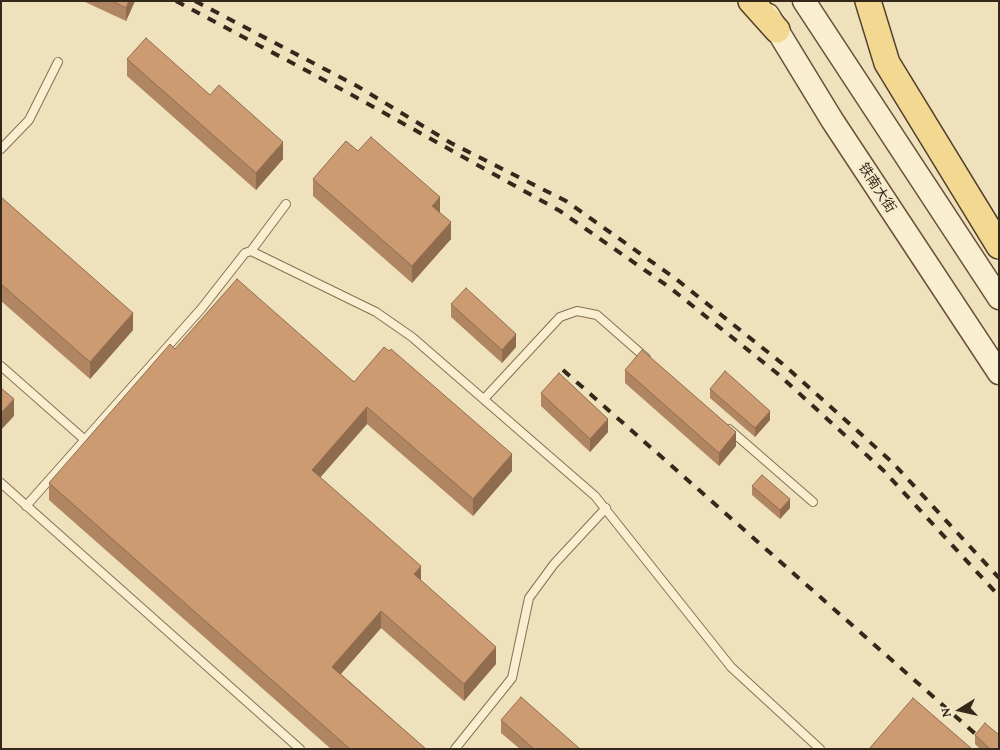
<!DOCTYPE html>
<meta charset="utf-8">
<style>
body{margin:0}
#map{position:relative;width:1000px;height:750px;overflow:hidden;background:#eee1bc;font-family:"Crimson Pro",serif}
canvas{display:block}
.frame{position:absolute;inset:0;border:2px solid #34281b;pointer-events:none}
.north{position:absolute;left:935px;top:685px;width:50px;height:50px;-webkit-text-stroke:4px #f5ebcc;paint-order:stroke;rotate:260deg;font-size:14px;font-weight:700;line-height:20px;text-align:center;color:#34281b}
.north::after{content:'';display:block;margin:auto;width:18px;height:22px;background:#34281b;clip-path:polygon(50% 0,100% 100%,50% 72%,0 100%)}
</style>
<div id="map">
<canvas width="1000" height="750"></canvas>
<div class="frame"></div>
<div class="north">N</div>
</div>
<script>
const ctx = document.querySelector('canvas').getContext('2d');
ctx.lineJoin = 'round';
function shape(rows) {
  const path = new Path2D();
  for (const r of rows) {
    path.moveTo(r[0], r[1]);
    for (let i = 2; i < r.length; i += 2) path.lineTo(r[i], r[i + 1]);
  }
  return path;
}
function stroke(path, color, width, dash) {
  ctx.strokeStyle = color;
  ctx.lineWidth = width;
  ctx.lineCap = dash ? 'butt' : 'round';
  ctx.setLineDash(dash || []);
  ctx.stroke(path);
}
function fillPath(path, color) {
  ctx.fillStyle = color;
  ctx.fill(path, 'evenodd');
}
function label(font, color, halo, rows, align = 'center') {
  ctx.font = font + ' "Crimson Pro","Noto Sans SC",serif';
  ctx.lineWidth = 5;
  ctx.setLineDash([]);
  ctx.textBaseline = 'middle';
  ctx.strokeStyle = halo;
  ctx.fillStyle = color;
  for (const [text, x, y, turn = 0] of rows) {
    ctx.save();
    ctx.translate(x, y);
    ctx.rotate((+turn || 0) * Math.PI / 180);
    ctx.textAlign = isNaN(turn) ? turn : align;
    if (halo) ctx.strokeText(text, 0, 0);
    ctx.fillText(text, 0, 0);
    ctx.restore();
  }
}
const service = shape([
 [1,149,29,120,58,62],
 [251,251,376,312,412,337,595,496,731,667,820,749],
 [1,366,85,440],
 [484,399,560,317,577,311,597,315,646,358],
 [729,429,813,502],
 [1,483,300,749],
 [26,506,201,309,245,253,251,251,286,204],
 [455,749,512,678,529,598,554,564,606,508]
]);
const secondary = shape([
 [804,1,999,298],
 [768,15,832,120,999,373]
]);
const primary = shape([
 [751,1,777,30],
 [868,1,887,63,999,246]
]);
const rail = shape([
 [176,1,352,95,560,211,669,287,778,374,883,470,999,596],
 [195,1,357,86,451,143,566,201,676,279,784,365,892,462,999,578],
 [563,370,980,738]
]);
const wall = shape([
 [83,1,135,1,126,21],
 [127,59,283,159,256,190,127,76],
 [358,151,440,213,451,239,412,283,313,196,313,179],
 [1,197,133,330,90,379,1,301],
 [451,304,516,347,502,363,451,317],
 [175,349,354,382,389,351,512,471,473,516,367,424,320,477,421,580,496,664,464,701,381,628,341,674,426,749,331,749,49,500,49,483],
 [625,370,736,446,719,466,625,383],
 [710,389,770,420,755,437,710,398],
 [541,393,608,432,590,452,541,406],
 [752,486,790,508,780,519,752,495],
 [501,720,580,749,520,749,501,733],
 [975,735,999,749,980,749,975,744]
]);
const shadedWall = shape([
 [129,1,135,1,126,21,126,8],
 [283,142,283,159,256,190,256,173],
 [440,197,440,214,432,206],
 [451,222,451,239,412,283,412,266],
 [133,313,133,330,90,379,90,362],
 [516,334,516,347,502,363,502,350],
 [14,399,14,416,1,430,1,413],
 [367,407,367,424,312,487,312,470],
 [770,411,770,420,755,437,755,428],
 [608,419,608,432,590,452,590,439],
 [736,432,736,446,719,466,719,453],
 [512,454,512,471,473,516,473,499],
 [790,499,790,508,780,519,780,510],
 [421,566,421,583,414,574],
 [381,611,381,628,332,684,332,667],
 [496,647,496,664,464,701,464,684]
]);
const building = shape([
 [112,1,129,1,126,8,112,1],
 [146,38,210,95,219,85,283,142,256,173,127,59,146,38],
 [371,137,440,197,432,206,451,222,412,266,313,179,346,141,358,151,371,137],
 [1,197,133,313,90,362,1,284,1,197],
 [237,279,354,382,384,347,389,351,391,349,512,454,473,499,367,407,312,470,421,566,414,574,496,647,464,684,381,611,332,667,426,749,350,749,49,483,170,344,175,349,237,279],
 [466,288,516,334,502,350,451,304,466,288],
 [642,350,736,432,719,453,625,370,642,350],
 [725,371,770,411,755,428,710,389,725,371],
 [559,373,608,419,590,439,541,393,559,373],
 [1,388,14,399,1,413,1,388],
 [762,475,790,499,780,510,752,486,762,475],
 [521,697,580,749,534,749,501,720,521,697],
 [913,698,972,749,869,749,913,698],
 [985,723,999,735,999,749,990,749,975,735,985,723]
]);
const streetNames = [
 ["铁南大街",877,188,57]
];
stroke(service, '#857156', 10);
stroke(secondary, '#675239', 25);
stroke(primary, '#523f2b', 28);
stroke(service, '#f9eecf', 8);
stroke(secondary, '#f9eecf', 22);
stroke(primary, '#f3d892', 25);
stroke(rail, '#34281b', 4, [9, 9]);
fillPath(wall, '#b08561');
fillPath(shadedWall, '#906c4f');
fillPath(building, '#cd9b71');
stroke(building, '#906c4f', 1);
label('14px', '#34281b', '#f5ebcc', streetNames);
</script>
